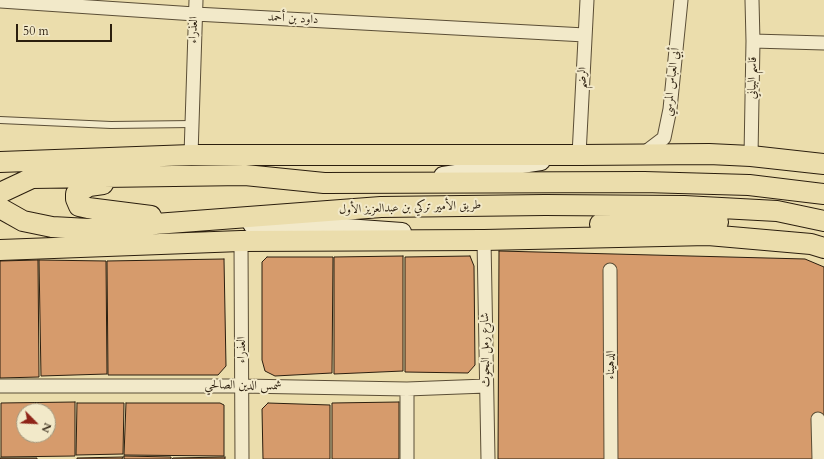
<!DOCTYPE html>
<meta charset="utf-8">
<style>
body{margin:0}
#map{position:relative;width:824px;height:459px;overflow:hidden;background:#ebddac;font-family:Cardo,serif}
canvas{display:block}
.north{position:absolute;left:16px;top:403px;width:40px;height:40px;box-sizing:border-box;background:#f2e9c9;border:1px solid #a2987e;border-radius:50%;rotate:114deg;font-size:11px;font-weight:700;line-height:16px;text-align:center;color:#2b1e0e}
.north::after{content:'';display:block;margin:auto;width:14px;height:18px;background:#8f2418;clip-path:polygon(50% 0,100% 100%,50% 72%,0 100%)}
.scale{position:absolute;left:16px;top:24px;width:96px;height:18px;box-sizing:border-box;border:2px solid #2b1e0e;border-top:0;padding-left:5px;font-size:12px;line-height:14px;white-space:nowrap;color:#2b1e0e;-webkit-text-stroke:3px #f2e9c9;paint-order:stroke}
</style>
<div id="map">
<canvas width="824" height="459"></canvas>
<div class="north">N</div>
<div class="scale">50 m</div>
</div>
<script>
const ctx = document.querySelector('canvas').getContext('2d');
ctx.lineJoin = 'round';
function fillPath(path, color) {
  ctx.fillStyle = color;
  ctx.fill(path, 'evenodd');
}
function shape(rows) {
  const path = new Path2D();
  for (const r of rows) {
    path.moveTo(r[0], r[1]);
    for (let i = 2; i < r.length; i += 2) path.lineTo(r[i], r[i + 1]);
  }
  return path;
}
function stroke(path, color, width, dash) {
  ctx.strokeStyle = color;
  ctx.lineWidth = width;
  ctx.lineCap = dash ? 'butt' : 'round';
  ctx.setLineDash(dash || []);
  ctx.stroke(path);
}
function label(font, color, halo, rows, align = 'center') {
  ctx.font = font + ' Cardo,Amiri,serif';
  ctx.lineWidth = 4;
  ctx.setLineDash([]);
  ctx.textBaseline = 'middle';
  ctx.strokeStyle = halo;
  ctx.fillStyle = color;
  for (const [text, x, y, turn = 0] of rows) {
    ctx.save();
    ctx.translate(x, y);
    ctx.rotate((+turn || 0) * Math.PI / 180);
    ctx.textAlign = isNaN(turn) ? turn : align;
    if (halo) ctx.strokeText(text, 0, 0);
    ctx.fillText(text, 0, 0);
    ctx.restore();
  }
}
const building = shape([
 [499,251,805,259,824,267,824,459,498,459,499,251],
 [403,256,403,371,334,374,334,257,403,256],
 [470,256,474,266,475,365,468,373,405,372,405,257,470,256],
 [267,257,333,257,332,373,275,376,265,371,262,360,262,262,267,257],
 [224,259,226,366,218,375,108,375,107,261,224,259],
 [38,260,39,377,0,378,0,261,38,260],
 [39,260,106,261,107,374,41,376,39,260],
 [75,402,75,456,1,457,1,403,75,402],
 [24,411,48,411,48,435,24,435,24,411],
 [399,402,399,459,332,459,332,403,399,402],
 [77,403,124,403,123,454,76,455,77,403],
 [126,403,220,403,224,405,224,456,124,455,126,403],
 [268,403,330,405,330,459,263,459,262,409,268,403],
 [124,456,171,457,171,459,124,459,124,456],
 [123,457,122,459,77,459,77,458,123,457],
 [225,457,225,459,172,459,173,458,225,457],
 [0,458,37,458,37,459,0,459,0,458]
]);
const lane = shape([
 [0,120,111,125,192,124]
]);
const street = shape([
 [0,1,195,14,585,35],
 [753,41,824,43],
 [643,154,664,138,670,109,681,0],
 [191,155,196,0],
 [579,155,587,0],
 [751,156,753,41,752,0],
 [484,240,488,459],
 [241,241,242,459],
 [610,270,611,459],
 [0,386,242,386,407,389,486,386],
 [407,389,407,459],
 [818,419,819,459]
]);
const secondary = shape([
 [443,176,541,161],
 [252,224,318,226,402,232]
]);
const primary = shape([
 [0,162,191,155,579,155,709,154,751,156,824,164],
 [103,184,89,186,76,194,76,199,79,206,88,208,151,216],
 [0,193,32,178,245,175,324,183,644,182,749,185,824,194],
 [0,208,23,221,52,227,89,229,381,207,545,205,684,206,777,211,824,221],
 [600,224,667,221,718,222],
 [0,250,241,241,484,240,708,235,811,244,824,248]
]);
const streetNames = [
 ["داود بن أحمد",293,19,3],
 ["العذراء",194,30,-88],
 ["الرضم",583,78,-87],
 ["قاسم البياني",753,78,-89],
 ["أبي العباس المرسي",672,82,-83],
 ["طريق الأمير تركي بن عبدالعزيز الأول",410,208,-2],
 ["العذراء",242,350,-90],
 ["شارع رمل البحوث",486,350,-91],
 ["الدهيناء",611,365,-90],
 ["شمس الدين الصالحي",243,386,1]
];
fillPath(building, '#d69b6c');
stroke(building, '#2b1e0e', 1);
stroke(lane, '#5b4e36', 8);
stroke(street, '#5b4e36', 15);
stroke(secondary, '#2b1e0e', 20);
stroke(primary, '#2b1e0e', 22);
stroke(lane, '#f2e9c9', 6);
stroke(street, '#f2e9c9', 13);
stroke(secondary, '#f2e9c9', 18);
stroke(primary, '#ebddac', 20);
label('12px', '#2b1e0e', '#f2e9c9', streetNames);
</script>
